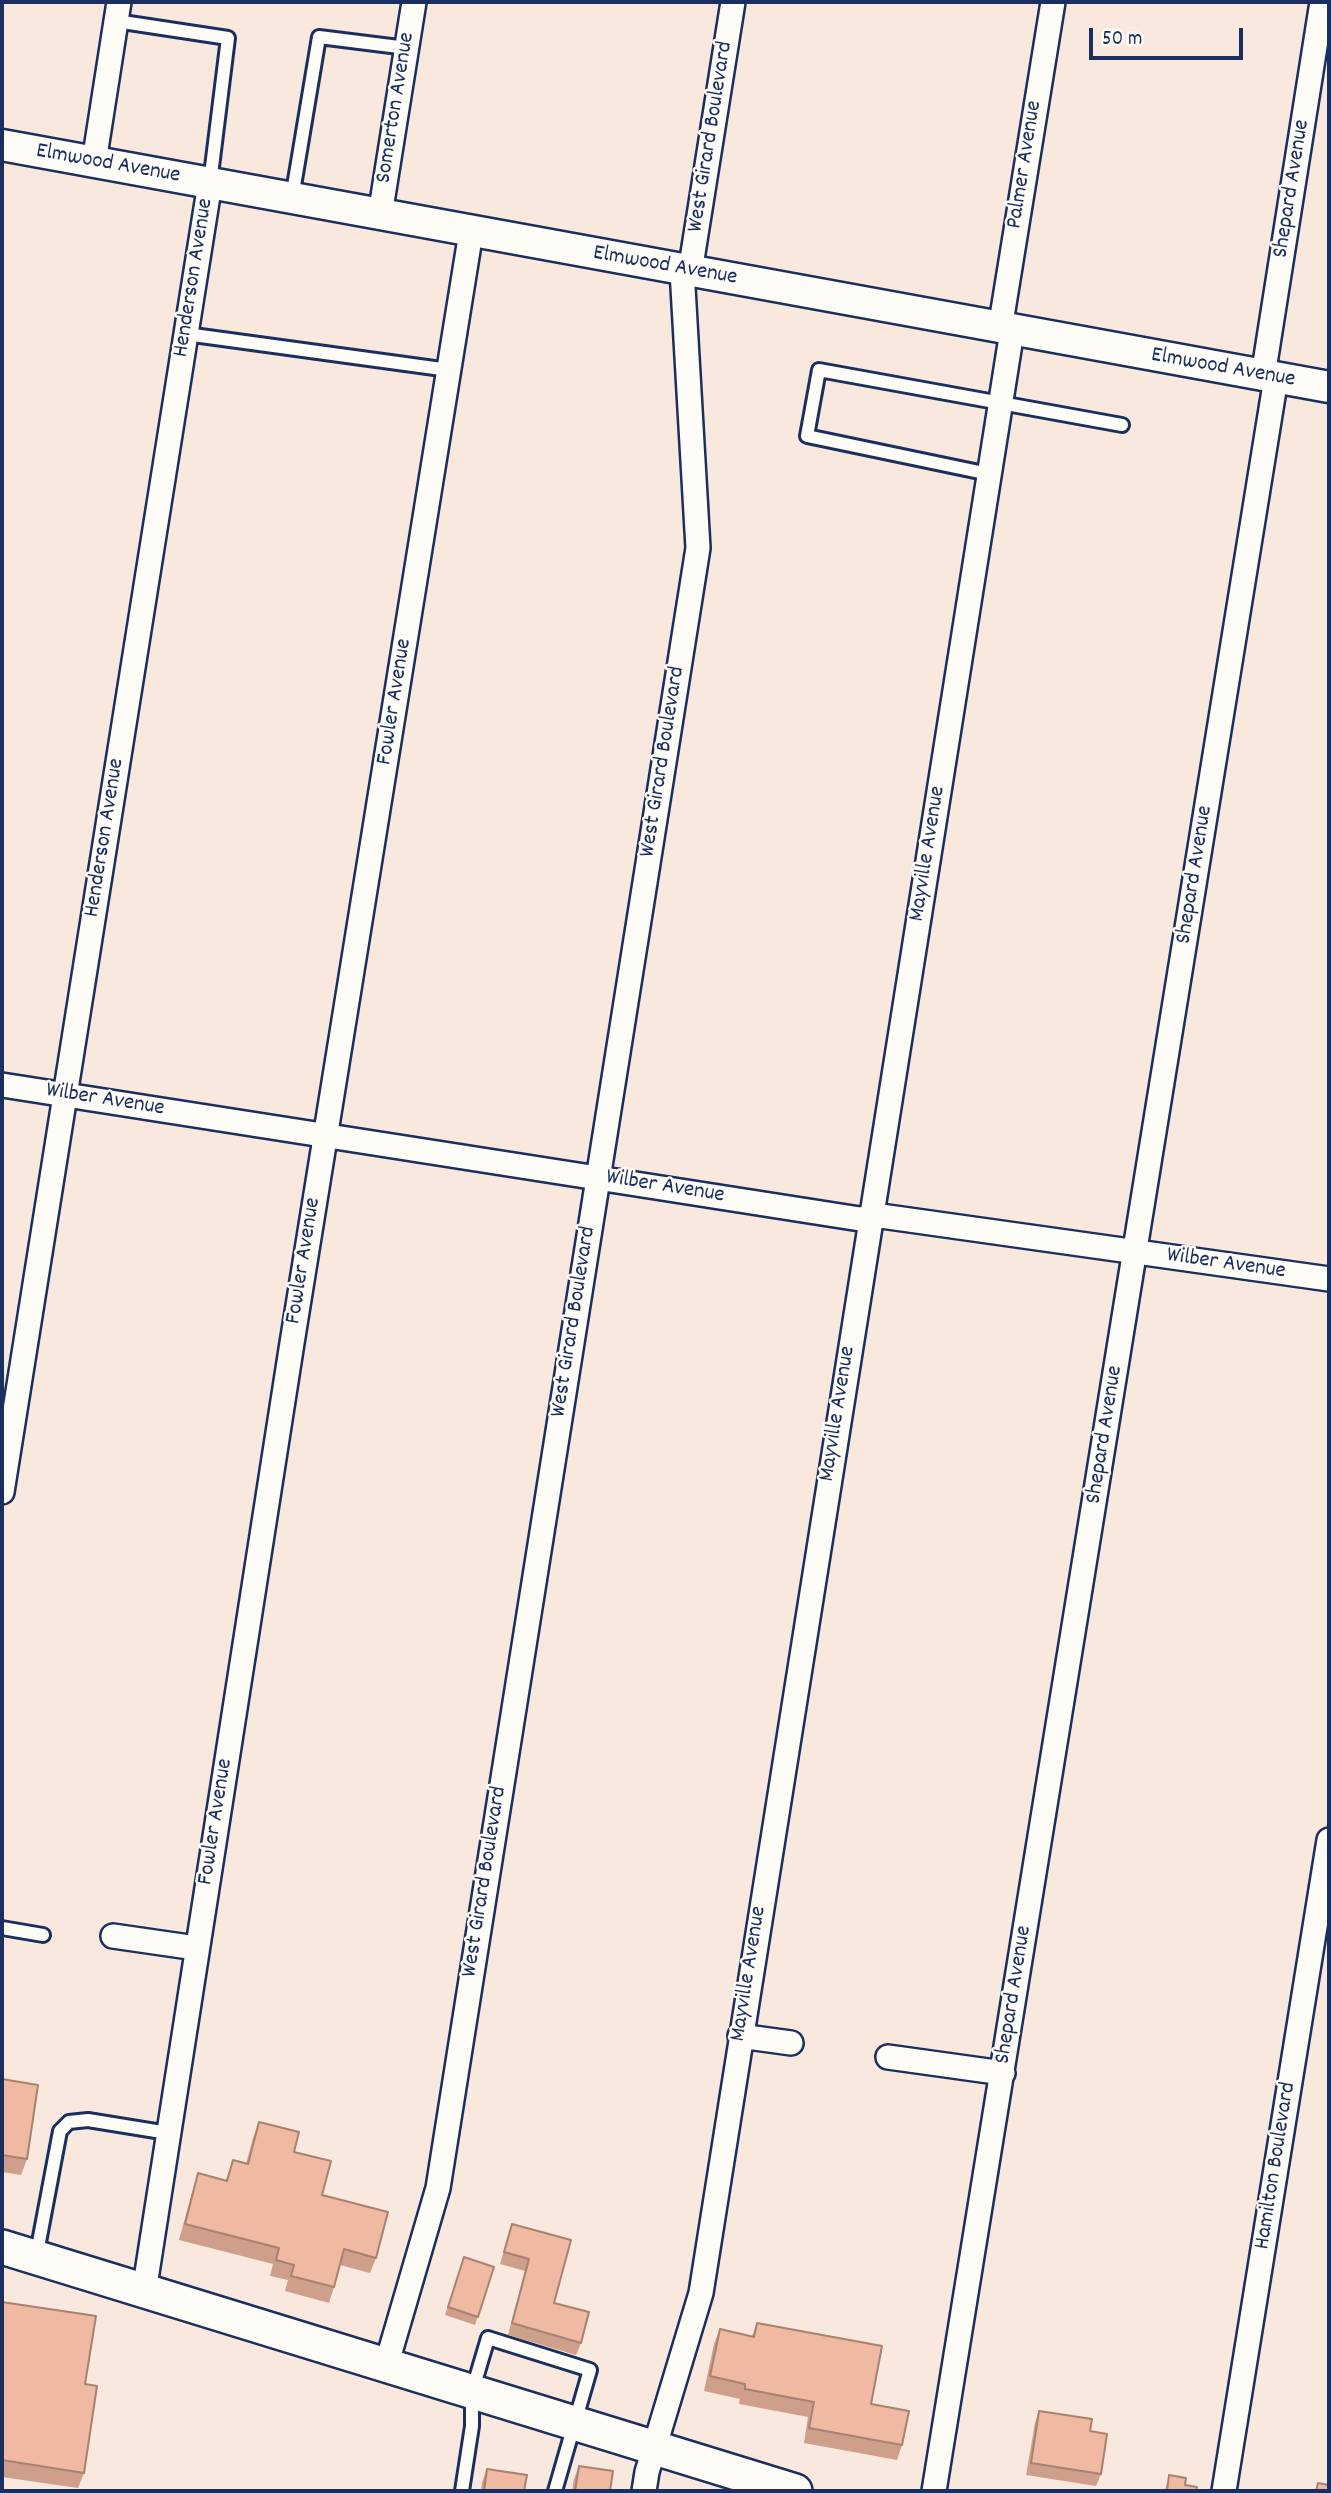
<!DOCTYPE html>
<style>
body{margin:0}
#map{position:relative;width:1331px;height:2493px;overflow:hidden;background:#f9e8de;font-family:Dekko,sans-serif}
canvas{display:block}
.frame{position:absolute;inset:0;border:4px solid #1b2f5e;pointer-events:none}
.scale{position:absolute;left:1089px;top:28px;width:154px;height:32px;box-sizing:border-box;border:4px solid #1b2f5e;border-top:0;padding-left:9px;font-size:21px;line-height:24px;white-space:nowrap;color:#1b2f5e;-webkit-text-stroke:5px #fdfcf7;paint-order:stroke}
</style>
<div id="map">
<canvas width="1331" height="2493"></canvas>
<div class="frame"></div>
<div class="scale">50 m</div>
</div>
<script>
const ctx = document.querySelector('canvas').getContext('2d');
ctx.lineJoin = 'round';
function shape(rows) {
  const path = new Path2D();
  for (const r of rows) {
    path.moveTo(r[0], r[1]);
    for (let i = 2; i < r.length; i += 2) path.lineTo(r[i], r[i + 1]);
  }
  return path;
}
function stroke(path, color, width, dash) {
  ctx.strokeStyle = color;
  ctx.lineWidth = width;
  ctx.lineCap = dash ? 'butt' : 'round';
  ctx.setLineDash(dash || []);
  ctx.stroke(path);
}
function fillPath(path, color) {
  ctx.fillStyle = color;
  ctx.fill(path, 'evenodd');
}
function label(font, color, halo, rows, align = 'center') {
  ctx.font = font + ' Dekko,sans-serif';
  ctx.lineWidth = 5;
  ctx.setLineDash([]);
  ctx.textBaseline = 'middle';
  ctx.strokeStyle = halo;
  ctx.fillStyle = color;
  for (const [text, x, y, turn = 0] of rows) {
    ctx.save();
    ctx.translate(x, y);
    ctx.rotate((+turn || 0) * Math.PI / 180);
    ctx.textAlign = isNaN(turn) ? turn : align;
    if (halo) ctx.strokeText(text, 0, 0);
    ctx.fillText(text, 0, 0);
    ctx.restore();
  }
}
const service = shape([
 [116,21,228,38,210,183],
 [292,198,319,37,407,48],
 [186,334,449,370],
 [989,474,807,436,819,370,1122,425],
 [2,1928,43,1935],
 [36,2258,60,2131,69,2122,88,2120,168,2133],
 [462,2491,472,2426,472,2392,488,2338,590,2370,555,2491]
]);
const minor = shape([
 [94,162,119,2],
 [380,215,414,2],
 [690,272,733,2],
 [1000,329,1053,2],
 [1263,376,1322,2],
 [2,1085,860,1219,881,1216,1329,1279],
 [2,1492,210,183],
 [113,1936,196,1948],
 [740,2036,791,2043],
 [888,2057,1003,2073],
 [144,2292,292,1343,471,232],
 [386,2366,438,2188,698,548,682,270],
 [644,2491,647,2472,701,2293,1012,331],
 [934,2491,1276,378],
 [1224,2491,1329,1840]
]);
const tertiary = shape([
 [2,145,1329,387]
]);
const secondary = shape([
 [2,2247,795,2491]
]);
const wall = shape([
 [2,2079,27,2159,21,2175,2,2172],
 [259,2122,294,2152,322,2195,376,2258,370,2273,340,2265,334,2287,329,2303,285,2291,288,2280,270,2276,273,2264,179,2240,193,2189,198,2173,226,2180,233,2160,246,2164,253,2138],
 [512,2224,554,2303,581,2343,576,2355,508,2335,525,2271,500,2264],
 [464,2257,494,2267,475,2325,445,2315],
 [2,2302,85,2384,84,2473,78,2488,2,2477],
 [757,2323,871,2404,902,2445,897,2460,804,2443,808,2417,739,2404,740,2399,704,2391,714,2344,720,2329,752,2336],
 [1039,2411,1090,2431,1101,2474,1096,2486,1026,2475,1035,2423],
 [579,2466,610,2491,572,2491,574,2479],
 [487,2469,524,2491,481,2491,482,2482],
 [1169,2475,1185,2485,1196,2491,1165,2491]
]);
const building = shape([
 [2,2079,38,2085,27,2159,2,2155,2,2079],
 [259,2122,299,2132,294,2152,331,2161,322,2195,388,2212,376,2258,344,2249,334,2287,291,2276,294,2265,276,2260,279,2248,185,2224,198,2173,227,2181,233,2160,248,2164,259,2122],
 [512,2224,571,2240,554,2303,589,2312,581,2343,512,2323,529,2259,504,2252,512,2224],
 [464,2257,494,2267,478,2317,448,2307,464,2257],
 [2,2302,96,2316,85,2384,97,2386,84,2473,2,2460,2,2302],
 [757,2323,882,2346,871,2404,909,2411,902,2445,809,2428,814,2402,745,2389,745,2384,710,2376,720,2329,754,2337,757,2323],
 [1039,2411,1092,2419,1090,2431,1107,2434,1101,2474,1031,2463,1039,2411],
 [579,2466,613,2471,610,2491,575,2491,579,2466],
 [487,2469,527,2475,524,2491,484,2491,487,2469],
 [1169,2475,1186,2478,1185,2485,1197,2487,1196,2491,1167,2491,1169,2475],
 [1318,2483,1329,2485,1329,2491,1316,2491,1318,2483]
]);
const streetNames = [
 ["Somerton Avenue",397,108,-81],
 ["West Girard Boulevard",712,137,-81],
 ["Elmwood Avenue",108,165,10],
 ["Palmer Avenue",1026,165,-81],
 ["Shepard Avenue",1293,189,-81],
 ["Elmwood Avenue",665,267,10],
 ["Henderson Avenue",195,278,-81],
 ["Elmwood Avenue",1223,369,10],
 ["Fowler Avenue",396,702,-81],
 ["West Girard Boulevard",664,762,-81],
 ["Henderson Avenue",106,838,-81],
 ["Mayville Avenue",929,854,-81],
 ["Shepard Avenue",1196,875,-81],
 ["Wilber Avenue",105,1101,9],
 ["Wilber Avenue",665,1188,9],
 ["Fowler Avenue",305,1261,-81],
 ["Wilber Avenue",1226,1265,8],
 ["West Girard Boulevard",575,1322,-81],
 ["Mayville Avenue",839,1414,-81],
 ["Shepard Avenue",1106,1435,-81],
 ["Fowler Avenue",217,1822,-81],
 ["West Girard Boulevard",486,1882,-81],
 ["Mayville Avenue",750,1974,-81],
 ["Shepard Avenue",1015,1995,-81],
 ["Hamilton Boulevard",1277,2166,-81]
];
stroke(service, '#1b2f5e', 18);
stroke(minor, '#1b2f5e', 28);
stroke(tertiary, '#1b2f5e', 35);
stroke(secondary, '#1b2f5e', 38);
stroke(service, '#fdfcf7', 12);
stroke(minor, '#fdfcf7', 23);
stroke(tertiary, '#fdfcf7', 30);
stroke(secondary, '#fdfcf7', 33);
fillPath(wall, '#ce9f8b');
fillPath(building, '#efb9a2');
stroke(building, '#a78271', 2);
label('23px', '#1b2f5e', '#fdfcf7', streetNames);
</script>
